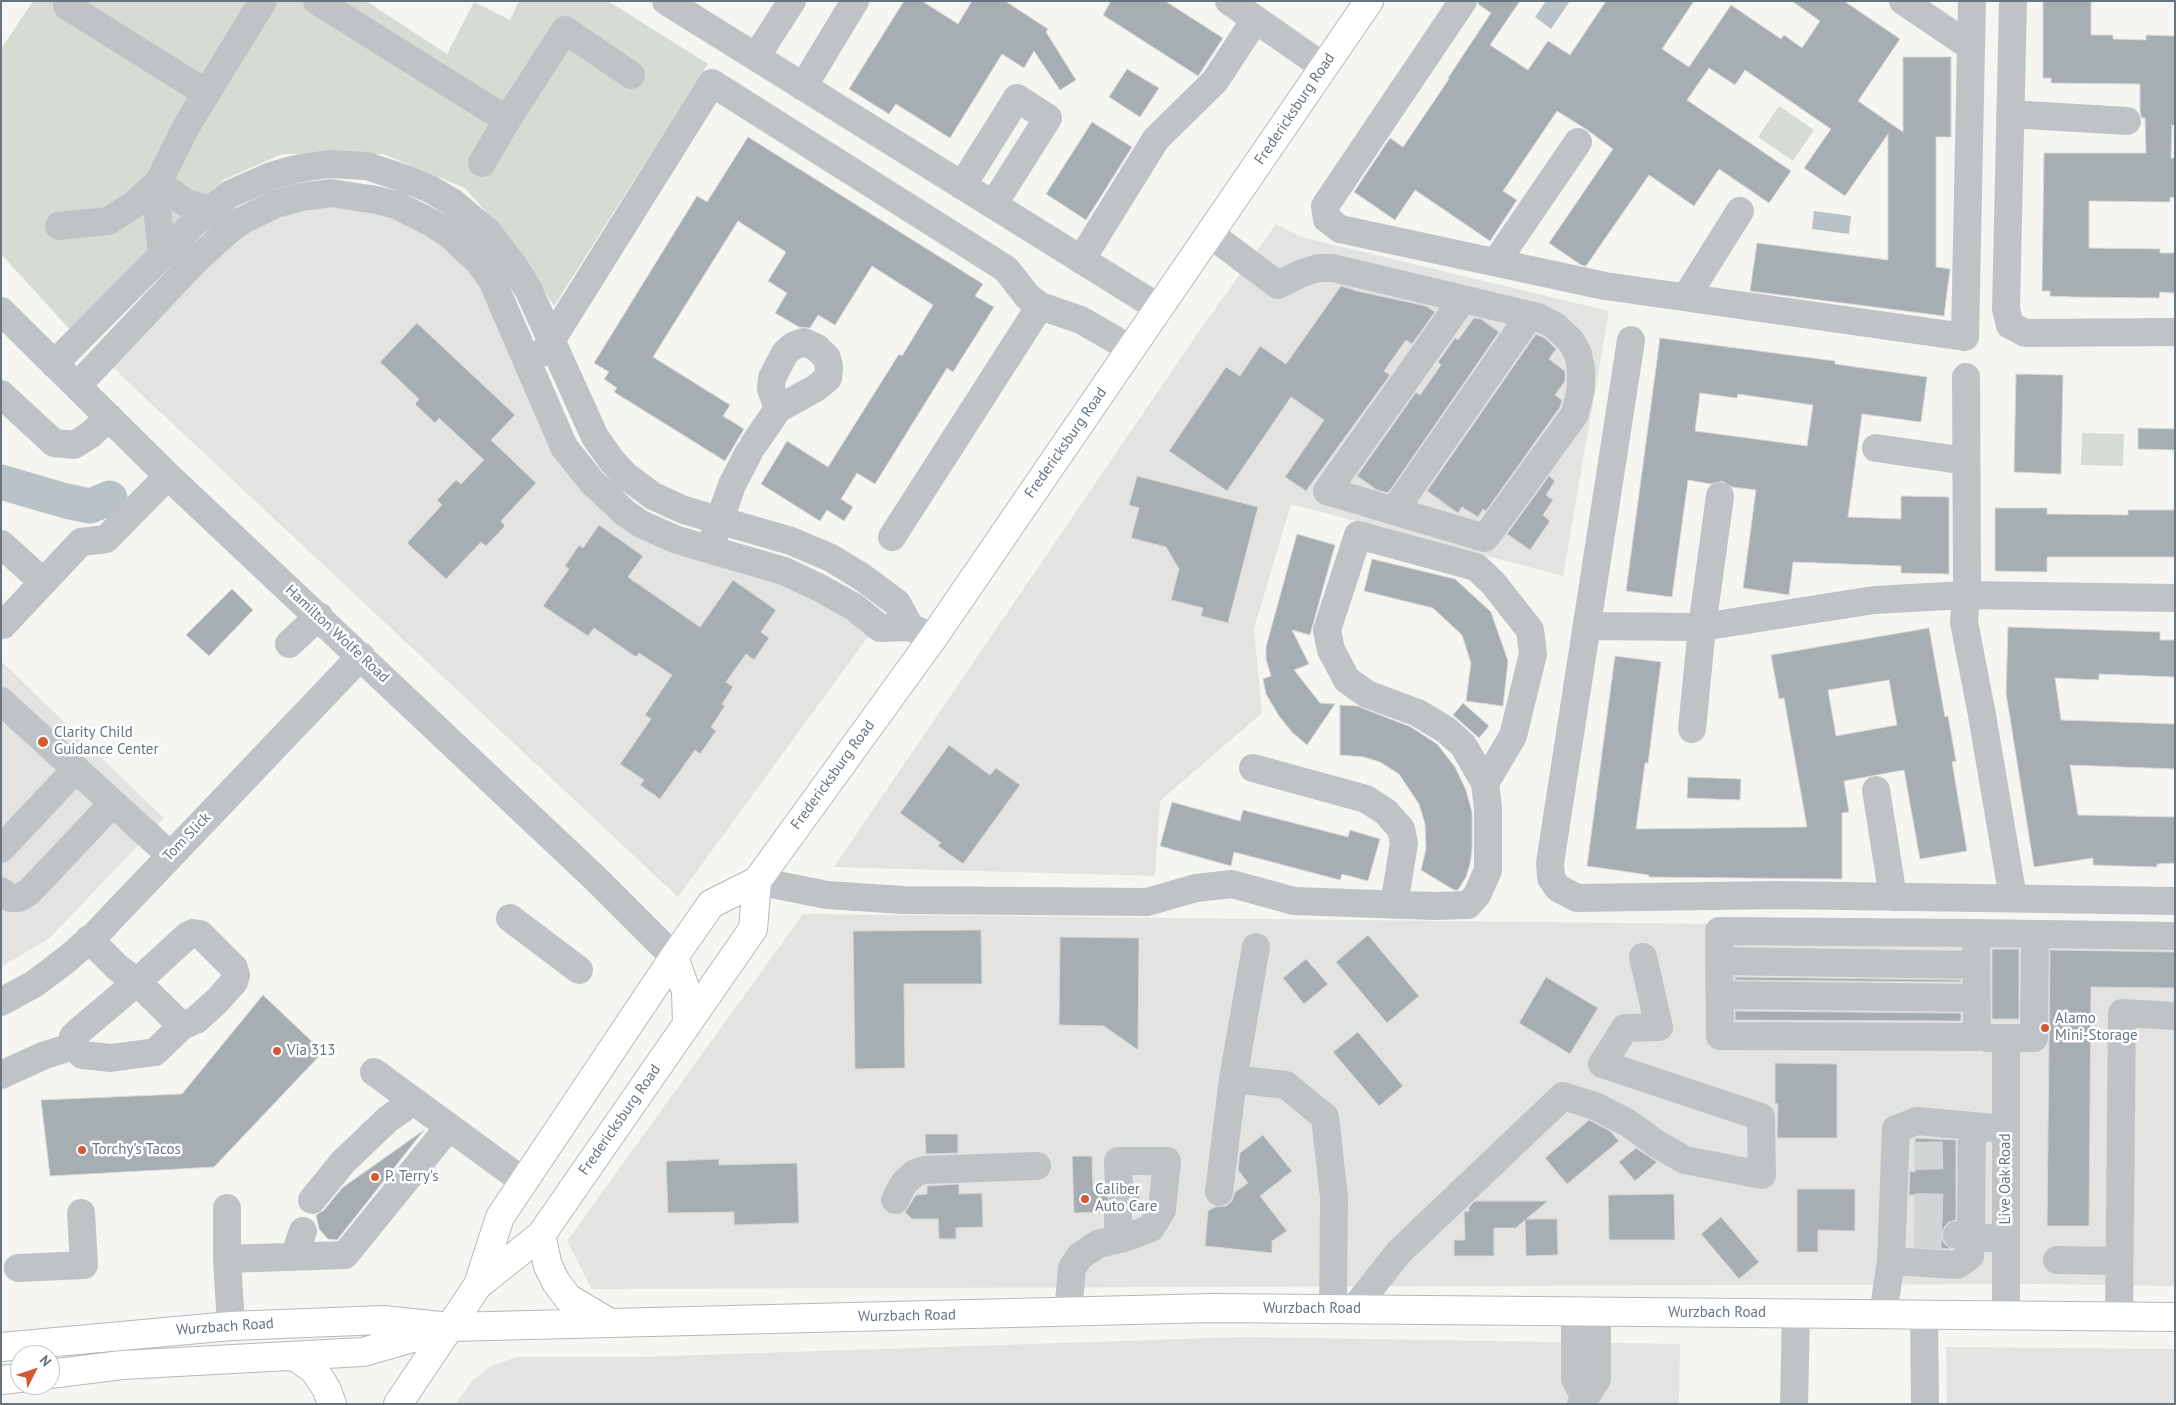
<!DOCTYPE html>
<meta charset="utf-8">
<style>
body{margin:0}
#map{position:relative;width:2176px;height:1405px;overflow:hidden;background:#f5f5f2;font-family:"PT Sans",sans-serif}
canvas{display:block}
.frame{position:absolute;inset:0;border:2px solid #677580;pointer-events:none}
.north{position:absolute;left:10px;top:1345px;width:50px;height:50px;box-sizing:border-box;background:#fff;border:1px solid #c2c8cc;border-radius:50%;rotate:49deg;font-size:14px;font-weight:700;line-height:20px;text-align:center;color:#677580}
.north::after{content:'';display:block;margin:auto;width:18px;height:22px;background:#d35934;clip-path:polygon(50% 0,100% 100%,50% 72%,0 100%)}
</style>
<div id="map">
<canvas width="2176" height="1405"></canvas>
<div class="frame"></div>
<div class="north">N</div>
</div>
<script>
const ctx = document.querySelector('canvas').getContext('2d');
ctx.lineJoin = 'round';
function fillPath(path, color) {
  ctx.fillStyle = color;
  ctx.fill(path, 'evenodd');
}
function shape(rows) {
  const path = new Path2D();
  for (const r of rows) {
    path.moveTo(r[0], r[1]);
    for (let i = 2; i < r.length; i += 2) path.lineTo(r[i], r[i + 1]);
  }
  return path;
}
function stroke(path, color, width, dash) {
  ctx.strokeStyle = color;
  ctx.lineWidth = width;
  ctx.lineCap = dash ? 'butt' : 'round';
  ctx.setLineDash(dash || []);
  ctx.stroke(path);
}
function label(font, color, halo, rows, align = 'center') {
  ctx.font = font + ' "PT Sans",sans-serif';
  ctx.lineWidth = 5;
  ctx.setLineDash([]);
  ctx.textBaseline = 'middle';
  ctx.strokeStyle = halo;
  ctx.fillStyle = color;
  for (const [text, x, y, turn = 0] of rows) {
    ctx.save();
    ctx.translate(x, y);
    ctx.rotate((+turn || 0) * Math.PI / 180);
    ctx.textAlign = isNaN(turn) ? turn : align;
    if (halo) ctx.strokeText(text, 0, 0);
    ctx.fillText(text, 0, 0);
    ctx.restore();
  }
}
const built = shape([
 [326,205,369,208,422,226,480,281,604,511,818,600,870,634,678,897,111,366,232,239,281,214],
 [1276,224,1301,237,1609,311,1563,576,1291,504,1254,629,1262,713,1160,801,1155,876,834,867,1195,337],
 [1,661,164,818,50,938,1,967],
 [803,914,2175,929,2175,1286,2040,1284,592,1289,567,1241],
 [1243,1337,1680,1344,1679,1404,456,1404,472,1381,491,1366,517,1357,640,1357],
 [1946,1347,2175,1349,2175,1404,1947,1404]
]);
const green = shape([
 [33,1,366,1,447,54,474,2,510,20,519,1,608,1,708,64,554,306,518,248,465,188,383,154,282,154,223,180,73,333,1,254,1,49],
 [1779,106,1814,130,1793,161,1758,137],
 [2082,433,2124,434,2123,466,2081,465]
]);
const water = shape([
 [1546,1,1570,1,1551,29,1535,17],
 [1814,211,1851,216,1849,234,1812,229]
]);
const river = shape([
 [1,482,66,501,90,506,110,498]
]);
const building = shape([
 [904,1,922,1,958,24,972,1,1005,1,1048,29,1046,32,1076,80,1060,90,1034,51,1024,68,1002,54,950,138,896,104,889,114,849,89,904,1],
 [1111,1,1165,1,1223,38,1198,76,1103,15,1111,1],
 [1478,1,1520,1,1490,45,1528,70,1548,41,1570,55,1606,1,1694,1,1662,49,1689,67,1731,5,1781,39,1784,35,1802,48,1820,21,1792,1,1844,1,1900,39,1858,101,1903,132,1903,57,1951,57,1951,137,1936,137,1936,267,1950,269,1944,316,1750,291,1757,243,1888,260,1888,134,1845,196,1804,168,1831,129,1745,70,1735,85,1709,68,1687,100,1791,171,1769,203,1719,169,1694,206,1649,175,1586,266,1581,265,1549,243,1613,149,1586,129,1557,111,1503,191,1517,200,1490,241,1415,190,1395,220,1354,192,1390,138,1403,147,1449,79,1448,78,1491,13,1478,4,1478,1],
 [2043,1,2091,1,2091,35,2113,35,2113,39,2146,40,2146,35,2175,36,2175,125,2172,125,2171,158,2175,158,2175,198,2170,197,2170,202,2089,201,2089,248,2160,249,2160,253,2175,253,2175,293,2160,292,2159,298,2073,297,2050,296,2050,291,2042,291,2044,153,2146,153,2145,118,2142,118,2140,112,2140,84,2051,83,2051,78,2043,78,2043,1],
 [1127,69,1159,88,1140,117,1109,97,1127,69],
 [1092,122,1132,147,1086,220,1046,194,1092,122],
 [748,137,983,284,975,296,994,307,953,372,947,368,875,484,857,473,841,499,853,507,844,521,827,510,820,521,761,484,787,441,828,467,899,354,902,356,933,305,872,266,835,325,818,315,810,328,799,327,775,313,787,293,768,281,786,252,738,221,653,357,730,405,723,416,744,429,725,461,614,392,617,388,604,379,609,372,594,363,697,196,707,202,748,137],
 [1341,286,1357,291,1426,306,1435,312,1412,344,1406,340,1384,371,1390,375,1306,491,1285,477,1324,420,1291,397,1227,491,1169,451,1226,367,1240,376,1260,346,1286,364,1341,286],
 [1474,318,1481,319,1499,332,1388,493,1377,490,1357,476,1416,392,1420,395,1441,365,1438,362,1455,338,1458,340,1474,318],
 [417,323,515,415,491,440,536,483,501,521,505,526,486,546,481,542,446,579,407,543,442,505,437,500,456,480,461,484,484,460,439,418,435,423,415,404,419,399,380,362,417,323],
 [1536,334,1546,339,1556,349,1549,359,1565,371,1565,381,1555,395,1562,400,1560,407,1486,511,1483,509,1478,517,1462,507,1458,513,1427,491,1536,334],
 [1660,338,1835,361,1835,364,1927,377,1921,422,1862,414,1848,517,1901,519,1901,496,1949,497,1949,574,1901,573,1901,566,1793,562,1789,595,1743,588,1756,490,1732,487,1722,481,1711,484,1688,480,1672,597,1626,591,1660,338],
 [1700,393,1737,398,1738,394,1813,405,1807,446,1695,431,1700,393],
 [2016,374,2063,375,2061,474,2014,472,2016,374],
 [2138,428,2175,429,2175,450,2138,449,2138,428],
 [1137,476,1258,507,1228,623,1201,616,1203,608,1171,600,1179,569,1166,547,1131,538,1139,508,1129,505,1137,476],
 [1549,476,1555,481,1546,495,1553,500,1543,515,1550,521,1530,550,1507,534,1549,476],
 [1995,508,2047,508,2047,514,2128,515,2128,510,2175,510,2175,557,2047,557,2047,572,1995,571,1995,508],
 [599,525,643,556,628,577,700,627,733,580,776,610,761,632,769,638,754,660,746,654,726,682,733,687,722,704,725,706,711,727,716,731,700,754,695,750,660,799,640,785,644,780,620,764,651,719,645,715,672,675,639,653,636,657,594,628,588,636,543,606,569,569,565,566,579,545,583,548,599,525],
 [1297,534,1335,545,1310,635,1292,630,1309,664,1294,670,1320,703,1335,704,1307,745,1292,732,1279,716,1266,694,1263,679,1271,676,1266,659,1266,647,1297,534],
 [1372,559,1455,579,1491,612,1508,661,1503,706,1466,701,1471,663,1462,635,1433,608,1364,591,1372,559],
 [232,589,253,610,209,656,186,635,232,589],
 [2008,627,2160,632,2160,640,2175,640,2175,677,2099,674,2099,680,2055,678,2061,720,2175,724,2175,769,2070,765,2078,815,2175,817,2175,863,2157,864,2157,867,2093,865,2093,858,2034,867,2006,693,2008,627],
 [1929,628,1945,717,1948,716,1956,761,1952,762,1967,851,1920,859,1904,770,1844,781,1849,812,1842,813,1842,879,1649,877,1649,875,1587,866,1615,656,1661,662,1648,763,1645,763,1636,829,1807,827,1784,698,1779,699,1771,655,1929,628],
 [1889,680,1897,725,1836,736,1828,690,1889,680],
 [1463,703,1489,726,1479,738,1453,715,1463,703],
 [1340,705,1357,706,1411,727,1437,744,1455,767,1466,790,1472,812,1472,850,1470,864,1466,877,1458,890,1454,890,1421,870,1426,849,1425,824,1419,804,1399,774,1380,762,1364,757,1340,755,1340,705],
 [949,745,990,775,996,768,1020,785,963,864,938,846,941,843,900,813,949,745],
 [1688,777,1741,779,1740,800,1687,798,1688,777],
 [1172,802,1240,821,1243,810,1348,837,1350,830,1380,839,1368,881,1342,874,1340,880,1234,852,1231,866,1160,846,1172,802],
 [981,930,982,984,904,984,905,1068,855,1069,853,931,981,930],
 [1368,935,1419,996,1387,1023,1336,962,1368,935],
 [1060,937,1139,938,1138,1050,1104,1026,1059,1025,1060,937],
 [1992,949,2019,949,2019,1019,1992,1019,1992,949],
 [2050,950,2175,952,2175,988,2091,987,2089,1226,2047,1226,2050,950],
 [1306,959,1328,984,1304,1004,1283,978,1306,959],
 [1546,977,1598,1008,1570,1054,1519,1023,1546,977],
 [1735,977,1961,980,1961,982,1735,980,1735,977],
 [263,995,323,1052,214,1167,50,1176,41,1100,182,1094,263,995],
 [1735,1011,1961,1013,1961,1021,1735,1020,1735,1011],
 [1358,1032,1403,1086,1379,1106,1333,1052,1358,1032],
 [1775,1063,1837,1064,1837,1138,1777,1138,1778,1104,1775,1103,1775,1063],
 [1589,1120,1610,1131,1619,1141,1567,1184,1545,1158,1589,1120],
 [424,1130,337,1240,328,1239,319,1229,316,1215,324,1210,342,1188,424,1130],
 [925,1134,958,1134,958,1153,926,1154,925,1134],
 [1263,1135,1292,1171,1260,1196,1287,1231,1272,1241,1272,1253,1205,1246,1208,1211,1215,1207,1226,1206,1232,1201,1235,1192,1248,1183,1238,1170,1240,1153,1263,1135],
 [1915,1138,1956,1140,1956,1220,1949,1222,1944,1227,1941,1235,1944,1243,1951,1249,1915,1247,1915,1195,1909,1195,1910,1171,1915,1172,1915,1138],
 [1636,1148,1657,1162,1635,1181,1619,1162,1636,1148],
 [1072,1156,1092,1156,1093,1189,1103,1189,1109,1200,1104,1205,1102,1212,1074,1213,1072,1156],
 [719,1159,719,1165,797,1163,799,1223,734,1225,734,1212,668,1213,666,1161,719,1159],
 [959,1184,959,1194,982,1193,983,1227,956,1228,956,1239,939,1239,938,1219,912,1219,905,1212,916,1195,927,1194,927,1186,959,1184],
 [1135,1188,1139,1188,1140,1211,1134,1211,1128,1201,1133,1196,1135,1188],
 [1797,1189,1855,1189,1855,1231,1818,1230,1818,1252,1797,1252,1797,1189],
 [1674,1194,1675,1240,1609,1240,1608,1195,1674,1194],
 [1475,1201,1548,1201,1526,1219,1557,1219,1558,1255,1526,1256,1525,1220,1516,1228,1494,1228,1494,1256,1454,1256,1454,1240,1465,1240,1464,1212,1469,1211,1469,1207,1475,1201],
 [1721,1217,1759,1262,1739,1279,1701,1234,1721,1217]
]);
const minorTunnel = shape([
 [1915,1156,1958,1155],
 [1915,1207,1958,1208],
 [1914,1234,1957,1235]
]);
const minor = shape([
 [317,1,507,120,565,30,631,75],
 [666,1,1159,308],
 [1229,1,1324,67],
 [1463,1,1325,206,1327,219,1340,229,1605,286,1965,337,1972,1],
 [1903,1,1971,47],
 [2013,1,2006,309,2010,325,2025,333,2175,332],
 [67,6,206,93],
 [756,57,792,1],
 [803,87,855,1],
 [2010,114,2127,121],
 [482,163,507,120],
 [158,183,157,207,162,254],
 [158,183,186,203,210,210],
 [962,186,1017,98,1048,118,993,205],
 [59,226,108,221,132,206,158,183,187,125,263,1],
 [1210,234,1278,285,1302,273,1318,268,1333,268,1463,299,1538,317,1555,326,1571,341,1578,354,1581,369,1581,388,1575,414,1485,538,1327,491,1463,299],
 [1081,260,1156,139,1215,81,1255,20],
 [1496,262,1578,142],
 [1686,297,1740,211],
 [1,311,168,476,596,879,674,957],
 [1631,340,1550,863,1551,878,1558,888,1577,898,1779,895,2175,901],
 [544,352,712,83,1006,269,1028,297,1040,306,1081,320,1131,349],
 [54,364,192,225,230,194,271,176,296,169,328,164,367,166,406,179,430,189,452,202,488,232,514,266,529,291,595,437,612,461,626,476,653,496,684,510,791,541,831,558,862,577,897,603,910,627],
 [1966,377,1967,582,1964,622,1982,715,2013,898],
 [77,386,196,260,228,231,243,220,276,204,301,197,331,193,376,200,396,205,432,223,449,234,479,262,491,278,564,447,592,482,625,513,641,524,677,540,784,571,820,588,854,607,880,628,910,627,925,634],
 [1,394,54,443,74,445,90,435,109,417],
 [754,444,778,409,816,388,828,378,829,367,827,358,817,348,804,342,793,346,785,353,772,378,771,389,778,409],
 [1876,448,1966,461],
 [1394,511,1530,315],
 [714,536,732,485,749,452],
 [892,537,1040,306],
 [1,544,43,582],
 [1,623,3,625,81,542,106,539,168,476],
 [1587,626,1702,627,1874,600,1965,595,2175,598],
 [289,644,319,616],
 [1,701,170,855],
 [1692,729,1702,627,1720,496],
 [1253,768,1366,799,1386,812,1401,829,1404,843,1394,905],
 [1876,790,1893,897],
 [1,849,76,769],
 [757,881,827,895,903,900,1147,902,1196,888,1232,884,1294,901,1434,906,1468,905,1477,895,1488,870,1488,808,1485,783,1463,745,1446,730,1418,713,1367,694,1347,680,1331,650,1327,630,1358,535,1476,567,1493,583,1530,630,1533,654,1513,736,1485,783],
 [1,891,10,898,19,898,29,892,113,803],
 [510,918,579,970],
 [1976,933,1719,931,1720,1036,1977,1037,1976,933,2175,936],
 [89,939,118,968,137,982,182,1026,155,1052,111,1058,82,1055,74,1046,73,1037,79,1031,137,982,187,936,193,933,200,934,234,968,236,975,234,982,217,1001,196,1020,182,1026],
 [1256,947,1233,1079,1286,1085,1325,1117,1334,1197,1333,1309],
 [1719,961,1976,965],
 [1720,995,1976,998],
 [1,1002,34,984,66,960,96,934,361,656],
 [1988,1038,2034,1038,2035,934],
 [374,1072,523,1181],
 [1,1075,45,1055,74,1046],
 [1972,1126,1971,1235,1984,1238,2006,1238],
 [1219,1192,1233,1079],
 [312,1200,343,1162,388,1119,414,1101],
 [895,1200,904,1183,915,1173,924,1170,1037,1166],
 [227,1208,227,1259,231,1326],
 [1118,1212,1118,1239],
 [294,1257,303,1231],
 [227,1259,345,1255,449,1127],
 [2057,1260,2119,1261],
 [1891,1261,1957,1265,1970,1256,1971,1235,1957,1235],
 [18,1268,84,1265,81,1213],
 [1354,1309,1399,1252,1563,1096,1595,1106,1628,1123,1657,1144,1685,1160,1762,1175,1761,1117,1602,1064,1625,1028,1659,1027,1643,957],
 [1068,1312,1072,1268,1080,1256,1098,1244,1128,1237,1151,1228,1162,1210,1167,1161,1118,1161,1119,1189],
 [1575,1312,1575,1379,1585,1398],
 [1883,1314,1891,1261,1896,1129,1917,1121,2006,1129],
 [1924,1314,1925,1404],
 [2006,1315,2006,1038],
 [2119,1316,2122,1013,2175,1016],
 [1581,1404,1597,1379,1597,1312],
 [1794,1404,1796,1313]
]);
const major = shape([
 [674,957,686,991,687,1024],
 [541,1235,548,1266,556,1282,568,1298,610,1323],
 [478,1285,541,1235,753,929,757,881],
 [1,1347,231,1326,383,1320,450,1327,1212,1308,2175,1317],
 [294,1356,314,1370,326,1388,332,1404],
 [50,1374,122,1365,363,1352,437,1331],
 [1,1380,20,1378],
 [398,1404,478,1285,500,1217,674,957,711,904,757,881,933,638,1369,1]
]);
const markers = [
 [43,742,6,"#d35934"],
 [2045,1028,5,"#d35934"],
 [277,1051,5,"#d35934"],
 [82,1150,5,"#d35934"],
 [375,1177,5,"#d35934"],
 [1085,1199,5,"#d35934"]
];
const streetNames = [
 ["Fredericksburg Road",1295,109,-56],
 ["Fredericksburg Road",1066,443,-55],
 ["Hamilton Wolfe Road",337,634,43],
 ["Fredericksburg Road",833,775,-54],
 ["Tom Slick",187,837,-46],
 ["Fredericksburg Road",620,1120,-55],
 ["Live Oak Road",2006,1179,-90],
 ["Wurzbach Road",1312,1309],
 ["Wurzbach Road",1717,1313],
 ["Wurzbach Road",907,1316,-1],
 ["Wurzbach Road",225,1327,-4]
];
const poiNames = [
 ["Clarity Child",54,733],
 ["Guidance Center",54,750],
 ["Alamo",2055,1019],
 ["Mini-Storage",2055,1036],
 ["Via 313",287,1051],
 ["Torchy’s Tacos",92,1150],
 ["P. Terry's",385,1177],
 ["Caliber",1095,1190],
 ["Auto Care",1095,1207]
];
fillPath(built, '#e3e4e2');
fillPath(green, '#d6dcd3');
fillPath(water, '#b9c3c7');
stroke(river, '#b9c3c7', 35);
fillPath(building, '#a7aeb2');
stroke(building, '#d7d7d5', 1);
stroke(minorTunnel, '#d2d5d6', 28, [28, 14]);
stroke(major, '#b5b8bb', 30);
stroke(minor, '#bfc3c6', 28);
stroke(major, '#fff', 28);
for (const [x, y, r, color] of markers) {
  const dot = new Path2D();
  dot.arc(x, y, r, 0, 2 * Math.PI);
  ctx.fillStyle = color;
  ctx.fill(dot);
  stroke(dot, '#fff', 2);
}
label('15px', '#677580', '#fff', streetNames);
label('15px', '#677580', '#fff', poiNames, 'left');
</script>
